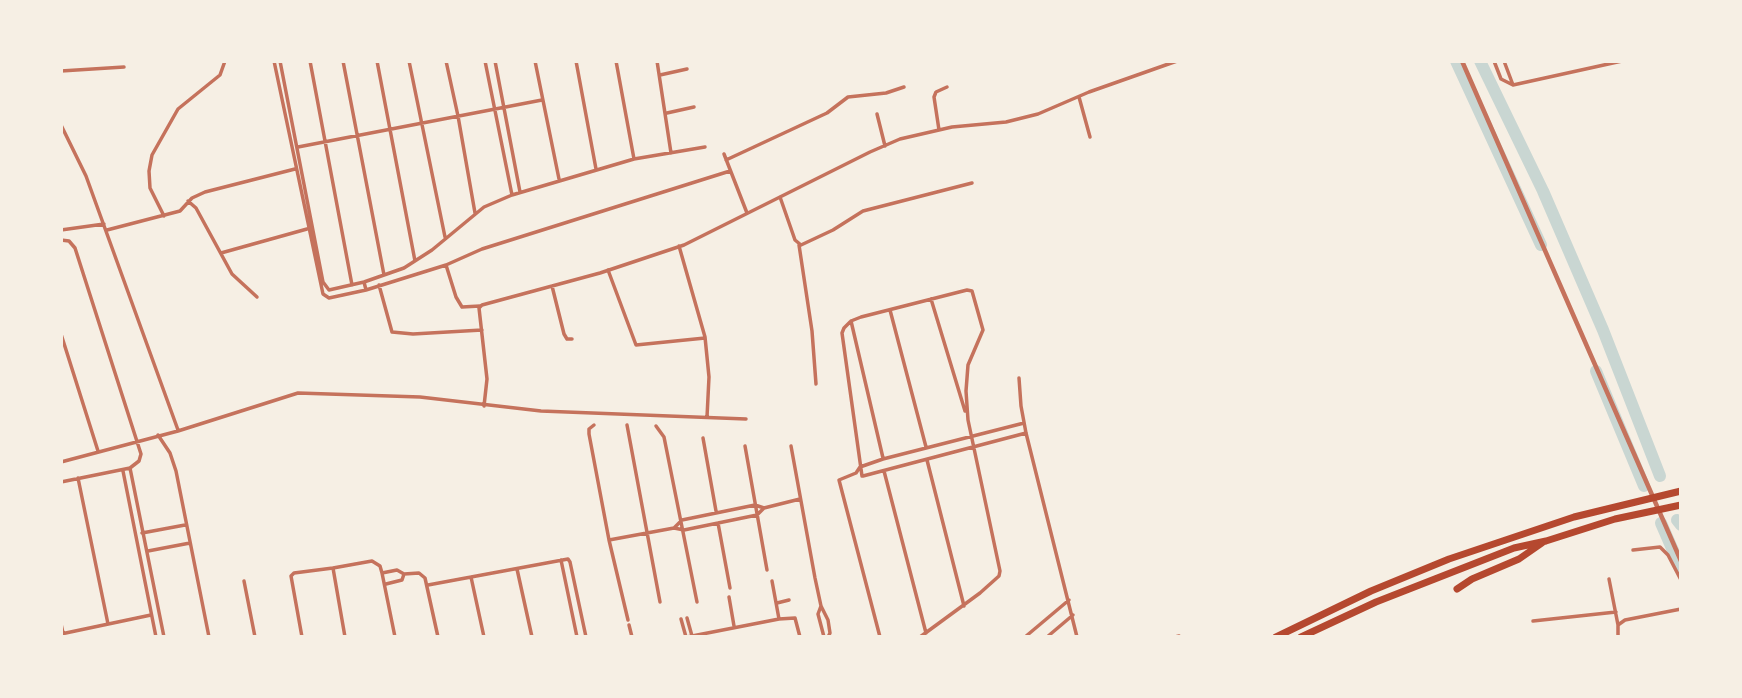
<!DOCTYPE html>
<style>
body{margin:0}
#map{position:relative;width:1742px;height:698px;overflow:hidden;background:#f6efe4;font-family:"Fira Sans Condensed",sans-serif}
canvas{display:block}
.frame{position:absolute;inset:0;border:63px solid #f6efe4;pointer-events:none}
</style>
<div id="map">
<canvas width="1742" height="698"></canvas>
<div class="frame"></div>
</div>
<script>
const ctx = document.querySelector('canvas').getContext('2d');
ctx.lineJoin = 'round';
function shape(rows) {
  const path = new Path2D();
  for (const r of rows) {
    path.moveTo(r[0], r[1]);
    for (let i = 2; i < r.length; i += 2) path.lineTo(r[i], r[i + 1]);
  }
  return path;
}
function stroke(path, color, width, dash) {
  ctx.strokeStyle = color;
  ctx.lineWidth = width;
  ctx.lineCap = dash ? 'butt' : 'round';
  ctx.setLineDash(dash || []);
  ctx.stroke(path);
}
const river = shape([
 [1456,61,1541,245],
 [1480,61,1543,191,1603,330,1660,476],
 [1596,371,1644,486],
 [1677,520,1681,525],
 [1661,523,1681,569]
]);
const minor = shape([
 [274,61,323,294,329,298,366,290],
 [280,61,323,282,329,290,364,282,404,268,432,250,484,207,512,195,634,159,705,147],
 [310,61,352,285],
 [343,61,384,275],
 [377,61,415,261],
 [409,61,445,237],
 [446,61,458,116,475,213],
 [485,61,512,195],
 [495,61,520,192],
 [535,61,559,179],
 [576,61,596,169],
 [616,61,634,159],
 [657,61,671,153],
 [1494,61,1501,79,1513,85,1622,61],
 [1504,61,1513,85],
 [61,71,124,67],
 [660,75,687,69],
 [1079,97,1090,137],
 [667,113,694,107],
 [877,114,885,146],
 [61,125,86,176,178,430],
 [939,130,934,97,936,92,947,87],
 [298,147,542,100],
 [724,154,747,213],
 [726,160,827,113,848,97,886,93,904,87],
 [780,197,795,240,801,245,833,230,863,211,972,183],
 [188,201,196,208,232,274,257,297],
 [164,216,150,188,149,171,152,155,178,109,220,75,225,61],
 [61,230,104,224],
 [107,230,180,211,192,198,205,192,295,169],
 [61,240,69,241,75,248,141,454,139,461,130,468,61,482],
 [799,245,812,331,816,384],
 [679,246,705,337,709,377,707,417],
 [221,253,307,229],
 [446,265,456,297,462,307,480,306],
 [608,270,636,345,705,338],
 [364,282,366,290,446,265,482,249,730,171],
 [379,285,392,332,413,334,482,330],
 [552,286,564,334,567,339,572,339],
 [931,299,965,411],
 [890,310,926,447],
 [851,321,883,458],
 [61,334,98,451],
 [1019,378,1021,406,1026,433,1077,637],
 [484,406,487,379,479,308,482,305,600,273,684,245,870,152,900,139,952,127,1006,122,1038,114,1089,92,1177,61],
 [594,425,589,429,589,434,609,540,628,620],
 [627,425,660,602],
 [656,426,664,437,697,602],
 [158,435,170,453,176,471,209,637],
 [703,438,716,511],
 [745,446,767,570],
 [791,446,815,578,821,606,828,620,830,633,828,637],
 [927,460,964,606],
 [61,462,178,431,298,393,420,397,541,411,746,419],
 [130,468,164,637],
 [123,471,156,637],
 [884,471,926,633],
 [862,476,842,333,844,328,851,321,861,317,967,290,972,291,983,330,968,365,966,391,968,420,1000,571,999,576,980,593,920,637],
 [863,476,1026,433],
 [78,478,108,624],
 [718,523,730,588],
 [674,528,682,520,755,505,764,508],
 [142,533,185,525],
 [609,540,674,528,684,530,757,515,764,508,800,499],
 [1633,550,1660,547,1668,555,1681,580],
 [148,551,190,543],
 [561,560,577,637],
 [517,569,532,637],
 [382,573,397,570,404,574,402,580,386,584],
 [404,574,419,573,425,578,438,637],
 [471,577,484,637],
 [1609,579,1618,625],
 [244,581,255,637],
 [428,585,568,559,570,562,586,637],
 [729,597,734,626],
 [777,603,789,600],
 [821,606,818,614,824,637],
 [687,618,692,636],
 [681,619,686,637],
 [779,619,795,618,800,637],
 [1533,621,1616,612],
 [61,624,63,633],
 [629,625,632,637],
 [61,634,151,615],
 [302,637,291,576,294,573,333,568],
 [345,637,333,568,372,561,380,566,382,573,395,637],
 [687,637,779,619,772,581],
 [880,637,839,480,856,473,860,467,883,459,1024,423],
 [1025,637,1069,600],
 [1047,637,1073,615],
 [1175,637,1179,636],
 [1618,637,1618,625,1625,620,1681,609]
]);
const tertiary = shape([
 [1462,61,1681,561]
]);
const motorway = shape([
 [1457,589,1472,579,1519,559,1542,543],
 [1276,637,1371,591,1449,559,1574,517,1681,491],
 [1301,637,1376,602,1514,548,1546,541,1615,519,1681,505]
]);
stroke(river, '#c9d6d2', 12);
stroke(minor, '#c5725c', 3.5);
stroke(tertiary, '#c5725c', 4.5);
stroke(motorway, '#b5482f', 7);
</script>
